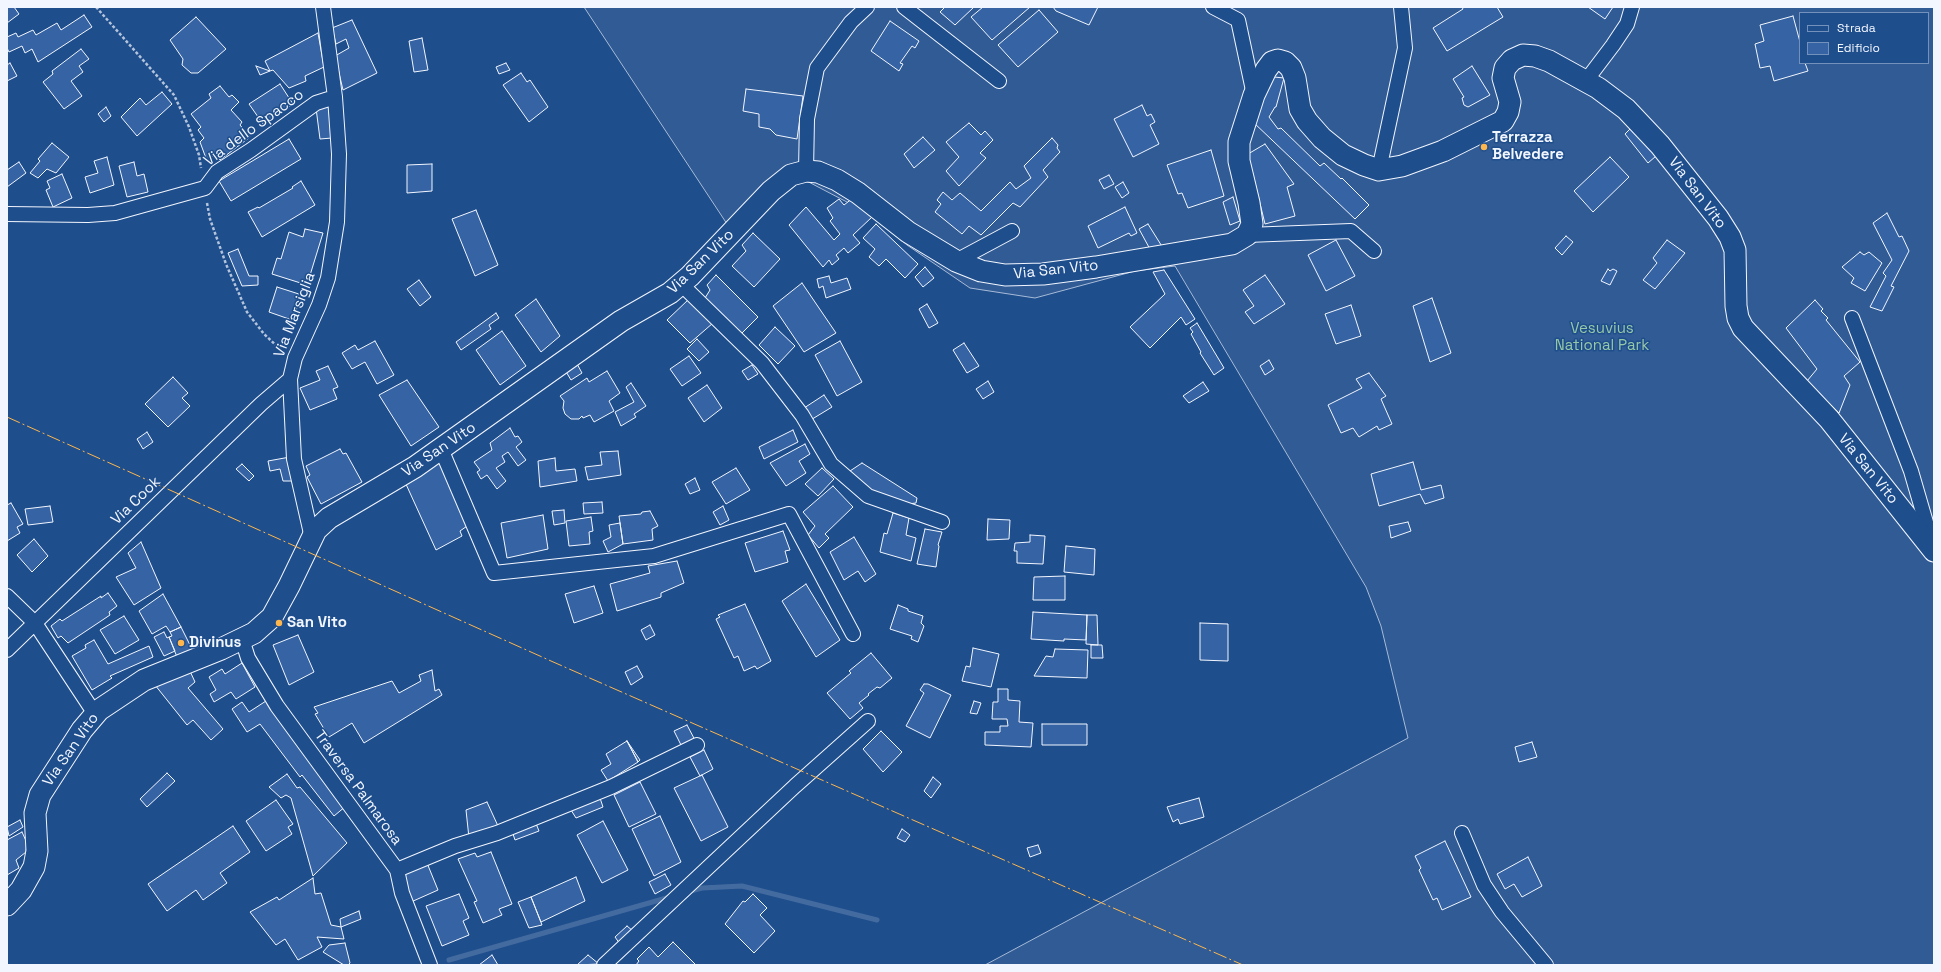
<!DOCTYPE html>
<style>
body{margin:0}
#map{position:relative;width:1941px;height:972px;overflow:hidden;background:#1f4e8c;font-family:"Space Grotesk",sans-serif}
canvas{display:block}
.frame{position:absolute;inset:0;border:8px solid #f2f6ff;pointer-events:none}
.legend{position:absolute;left:1799px;top:12px;width:130px;height:52px;box-sizing:border-box;background:#1f4e8c;border:1px solid #7391ba;margin:0;padding:5px 7px;list-style:none;font-size:12px;color:#f2f6ff}
.legend li{display:flex;align-items:center;gap:8px;height:20px}
.legend b{width:20px;border:1px solid #7391ba}
</style>
<div id="map">
<canvas width="1941" height="972"></canvas>
<div class="frame"></div>
<ul class="legend">
<li><b style="height:5px;background:#1f4e8c"></b>Strada</li>
<li><b style="height:11px;background:#3563a3"></b>Edificio</li>
</ul>
</div>
<script>
const ctx = document.querySelector('canvas').getContext('2d');
ctx.lineJoin = 'round';
function fillPath(path, color) {
  ctx.fillStyle = color;
  ctx.fill(path, 'evenodd');
}
function shape(rows) {
  const path = new Path2D();
  for (const r of rows) {
    path.moveTo(r[0], r[1]);
    for (let i = 2; i < r.length; i += 2) path.lineTo(r[i], r[i + 1]);
  }
  return path;
}
function stroke(path, color, width, dash) {
  ctx.strokeStyle = color;
  ctx.lineWidth = width;
  ctx.lineCap = dash ? 'butt' : 'round';
  ctx.setLineDash(dash || []);
  ctx.stroke(path);
}
function label(font, color, halo, rows, align = 'center') {
  ctx.font = font + ' "Space Grotesk",sans-serif';
  ctx.lineWidth = 3;
  ctx.setLineDash([]);
  ctx.textBaseline = 'middle';
  ctx.strokeStyle = halo;
  ctx.fillStyle = color;
  for (const [text, x, y, turn = 0] of rows) {
    ctx.save();
    ctx.translate(x, y);
    ctx.rotate((+turn || 0) * Math.PI / 180);
    ctx.textAlign = isNaN(turn) ? turn : align;
    if (halo) ctx.strokeText(text, 0, 0);
    ctx.fillText(text, 0, 0);
    ctx.restore();
  }
}
const built = shape([
 [584,7,1934,7,1934,965,985,965,1408,738,1381,626,1366,587,1175,266,1135,271,1035,298,970,288,907,245,866,212,801,178,729,244,729,227,584,7],
 [1800,13,1928,13,1928,63,1800,63,1800,13]
]);
const stream = shape([
 [687,892,702,888,742,886,877,920],
 [449,960,670,897]
]);
const building = shape([
 [7,7,14,7,19,14,7,23,7,7],
 [945,7,974,7,955,25,940,12,945,7],
 [983,7,1030,7,992,40,971,17,983,7],
 [1053,7,1098,7,1089,25,1056,11,1053,7],
 [1462,7,1497,7,1503,17,1447,51,1433,28,1463,9,1462,7],
 [1588,7,1613,7,1605,19,1588,7],
 [1039,10,1058,32,1018,67,998,45,1039,10],
 [84,15,92,27,38,62,32,49,25,53,22,46,9,52,7,48,7,37,16,33,18,37,33,30,36,35,57,23,61,30,84,15],
 [1793,16,1800,42,1800,63,1805,63,1808,71,1774,81,1770,66,1760,68,1755,44,1764,41,1760,25,1793,16],
 [196,17,226,49,198,73,191,73,182,65,183,59,170,40,196,17],
 [352,20,377,73,343,90,335,56,349,48,346,39,336,44,332,28,352,20],
 [890,21,919,41,915,48,912,46,900,63,903,64,899,71,871,51,890,21],
 [318,33,324,67,305,76,306,81,289,88,273,70,270,71,265,61,318,33],
 [422,38,428,70,414,72,409,41,422,38],
 [81,49,89,59,79,66,83,72,71,81,82,96,64,109,43,82,53,74,52,71,81,49],
 [10,63,17,76,7,81,7,65,10,63],
 [506,63,510,70,499,74,496,67,506,63],
 [256,66,270,71,260,75,256,66],
 [1472,66,1490,95,1468,107,1464,105,1462,98,1464,97,1453,79,1472,66],
 [521,73,527,82,530,80,548,107,529,122,503,85,521,73],
 [1274,77,1284,78,1276,107,1275,107,1269,117,1278,129,1281,128,1320,166,1324,163,1341,179,1342,178,1369,205,1355,219,1252,121,1274,77],
 [280,84,293,104,263,124,249,104,280,84],
 [220,86,229,97,232,95,239,102,231,110,242,122,240,125,250,137,220,160,215,154,207,161,200,142,204,138,198,130,201,127,191,114,211,98,209,94,220,86],
 [746,89,803,96,797,139,776,135,770,129,759,127,759,114,743,111,746,89],
 [162,92,172,104,137,136,121,117,140,98,146,105,162,92],
 [328,103,332,138,320,139,316,108,328,103],
 [1142,105,1147,116,1151,114,1155,122,1150,125,1159,144,1133,157,1114,119,1142,105],
 [106,107,111,116,104,122,98,114,106,107],
 [969,123,981,135,985,131,993,140,980,153,986,158,959,186,946,171,959,157,946,142,969,123],
 [1632,127,1656,156,1648,163,1625,134,1632,127],
 [923,137,935,150,914,168,904,154,923,137],
 [1052,138,1058,145,1057,148,1060,152,1043,170,1048,177,1020,207,1013,203,981,235,969,226,962,234,935,212,941,204,937,200,943,192,952,200,960,193,981,211,1010,182,1016,189,1031,178,1024,166,1052,138],
 [289,139,301,159,231,201,219,181,289,139],
 [52,143,69,157,56,173,47,169,38,178,30,173,40,161,38,159,52,143],
 [1265,144,1294,184,1287,187,1295,216,1265,224,1248,154,1265,144],
 [1211,150,1224,196,1188,208,1182,193,1178,194,1167,165,1211,150],
 [107,157,114,185,90,193,85,177,98,173,94,161,107,157],
 [1610,157,1629,177,1593,212,1574,191,1610,157],
 [19,162,26,173,7,187,7,170,19,162],
 [134,162,137,176,144,174,148,192,127,197,119,166,134,162],
 [432,164,432,191,407,193,407,165,432,164],
 [62,174,72,198,53,207,46,190,50,188,47,181,62,174],
 [1109,175,1114,184,1104,189,1099,180,1109,175],
 [301,181,315,205,262,237,248,212,258,207,259,208,293,188,292,187,301,181],
 [1123,182,1129,193,1122,198,1115,187,1123,182],
 [1233,197,1240,221,1230,225,1223,202,1233,197],
 [853,198,872,217,853,235,860,243,848,253,844,248,836,255,839,259,832,265,829,260,823,267,789,225,806,207,834,240,840,234,830,221,833,218,827,208,839,199,844,205,853,198],
 [1125,207,1137,233,1131,236,1129,233,1098,248,1088,226,1125,207],
 [476,210,498,265,475,276,452,219,476,210],
 [1887,213,1899,237,1902,236,1909,251,1891,286,1894,287,1882,311,1870,307,1886,276,1883,273,1892,260,1873,223,1887,213],
 [876,224,918,264,905,278,886,259,879,266,869,257,875,249,863,238,876,224],
 [1148,224,1163,248,1151,251,1139,229,1148,224],
 [305,229,323,233,307,285,272,274,277,258,281,259,289,232,303,237,305,229],
 [753,233,780,259,754,287,732,266,746,251,742,245,753,233],
 [1566,236,1573,242,1562,255,1555,248,1566,236],
 [1336,240,1355,276,1326,291,1308,255,1336,240],
 [1667,240,1685,253,1655,289,1643,280,1657,263,1653,258,1667,240],
 [238,249,249,276,258,276,258,285,242,286,228,253,238,249],
 [1860,252,1864,255,1869,252,1882,263,1865,291,1851,283,1854,278,1842,267,1860,252],
 [925,267,934,278,923,287,915,277,925,267],
 [1608,269,1610,271,1613,269,1617,271,1610,285,1601,281,1608,269],
 [1164,270,1195,319,1186,325,1181,317,1150,348,1130,327,1165,294,1153,272,1164,270],
 [716,275,758,317,741,334,705,298,710,290,707,285,716,275],
 [1265,275,1285,304,1254,324,1245,312,1254,306,1243,290,1265,275],
 [829,276,831,283,847,278,851,289,826,298,823,286,819,288,817,279,829,276],
 [419,280,431,297,420,306,407,289,419,280],
 [802,283,836,333,804,352,773,306,802,283],
 [277,287,302,295,292,320,269,312,277,287],
 [1432,298,1451,353,1430,362,1413,306,1432,298],
 [536,299,560,336,541,352,515,315,536,299],
 [689,299,713,323,690,343,667,320,689,299],
 [1815,300,1823,309,1821,311,1828,318,1826,320,1860,362,1844,376,1850,385,1839,413,1807,381,1817,369,1786,328,1815,300],
 [927,304,938,323,929,328,919,309,927,304],
 [1351,305,1361,336,1336,344,1325,314,1351,305],
 [496,313,499,318,489,325,491,329,461,350,456,342,496,313],
 [1197,323,1224,368,1214,375,1200,353,1201,352,1191,334,1193,332,1190,328,1197,323],
 [775,327,795,346,778,364,759,345,775,327],
 [502,331,526,366,500,385,476,350,502,331],
 [697,339,709,352,699,361,687,349,697,339],
 [375,341,394,375,377,384,365,362,352,369,342,353,355,345,358,350,375,341],
 [840,341,862,382,837,396,815,355,840,341],
 [964,343,979,366,967,373,953,350,964,343],
 [689,356,701,373,682,386,670,369,689,356],
 [1269,360,1274,369,1265,375,1260,366,1269,360],
 [576,362,582,373,571,380,565,370,576,362],
 [752,365,758,374,748,380,742,371,752,365],
 [328,366,338,387,333,389,337,399,310,410,300,388,320,380,316,371,328,366],
 [607,371,620,393,609,401,614,411,594,422,590,415,583,418,582,416,579,419,571,419,565,414,563,408,564,401,560,396,587,378,589,382,607,371],
 [1369,373,1386,396,1381,399,1392,424,1379,430,1377,426,1359,437,1353,428,1341,433,1328,405,1362,388,1356,379,1369,373],
 [173,377,188,393,182,398,190,406,168,427,145,404,173,377],
 [407,380,439,427,411,446,379,395,407,380],
 [988,381,994,392,983,399,976,389,988,381],
 [1203,382,1209,391,1189,403,1183,396,1203,382],
 [631,383,646,406,634,414,636,417,621,426,615,412,634,402,626,387,631,383],
 [707,385,722,408,704,422,688,398,707,385],
 [824,395,832,407,809,421,801,410,824,395],
 [510,428,515,437,518,436,522,442,516,447,526,460,518,466,508,452,502,456,505,462,496,468,506,481,497,489,487,475,481,479,477,472,480,470,474,462,492,450,490,443,510,428],
 [793,430,798,442,764,459,759,447,793,430],
 [147,432,153,442,143,449,137,439,147,432],
 [805,444,810,454,799,461,806,473,786,486,770,463,805,444],
 [340,449,343,454,346,453,362,482,321,504,307,477,310,475,306,466,340,449],
 [618,451,621,475,588,480,585,467,602,465,600,452,618,451],
 [290,457,293,481,283,481,280,469,270,471,268,461,290,457],
 [555,458,556,471,575,469,577,481,540,487,538,461,555,458],
 [439,461,470,524,460,531,462,536,436,550,405,482,439,461],
 [1413,462,1421,490,1441,485,1444,498,1425,504,1420,494,1379,506,1371,474,1413,462],
 [862,463,917,498,916,503,901,505,879,496,847,473,862,463],
 [242,464,254,476,249,481,236,469,242,464],
 [736,468,750,490,726,504,712,482,736,468],
 [822,468,834,479,818,496,805,484,822,468],
 [695,478,700,490,690,494,685,484,695,478],
 [833,486,853,507,825,534,829,538,819,548,808,535,815,526,803,512,833,486],
 [602,502,603,513,584,514,583,503,602,502],
 [11,503,23,524,17,527,20,533,7,541,7,505,11,503],
 [50,506,53,522,28,525,25,509,50,506],
 [723,506,729,520,720,525,713,512,723,506],
 [564,510,565,523,554,525,552,511,564,510],
 [650,511,658,526,652,529,653,540,623,544,619,516,641,514,642,512,650,511],
 [893,513,909,518,906,535,916,538,911,561,880,552,884,533,887,534,893,513],
 [543,515,548,549,507,558,501,523,543,515],
 [591,517,593,531,589,532,590,544,569,546,566,521,591,517],
 [988,519,1010,520,1009,539,987,540,988,519],
 [1408,522,1411,531,1391,538,1389,526,1408,522],
 [620,523,623,544,608,552,603,541,611,537,609,525,620,523],
 [925,529,942,532,938,545,939,546,936,567,917,564,925,529],
 [783,531,790,550,785,551,788,562,755,572,745,543,783,531],
 [1030,535,1045,536,1043,564,1017,563,1017,551,1014,551,1015,543,1030,542,1030,535],
 [854,537,876,574,865,582,858,571,844,580,830,552,854,537],
 [34,539,48,556,32,572,17,555,34,539],
 [141,542,161,588,134,605,116,577,136,568,128,553,141,542],
 [1066,546,1095,549,1094,575,1064,572,1066,546],
 [677,561,684,583,661,593,661,597,617,611,610,584,650,573,648,566,677,561],
 [1065,576,1065,600,1033,600,1034,577,1065,576],
 [806,584,840,640,816,657,782,601,806,584],
 [594,586,603,613,574,623,565,594,594,586],
 [108,593,117,606,109,612,110,615,68,643,61,636,58,638,51,626,60,619,62,621,101,596,101,598,108,593],
 [163,594,181,627,170,632,166,626,152,634,139,611,163,594],
 [745,604,771,661,757,669,755,666,744,671,738,656,734,658,716,619,720,617,718,615,745,604],
 [898,605,908,609,908,611,923,616,921,623,924,626,918,642,911,639,912,636,890,629,898,605],
 [1033,612,1087,615,1086,640,1064,639,1064,641,1031,639,1033,612],
 [1087,615,1097,615,1098,645,1086,644,1087,615],
 [124,616,139,640,115,654,100,630,124,616],
 [1200,623,1228,624,1228,661,1200,660,1200,623],
 [650,625,655,635,646,640,641,630,650,625],
 [181,627,192,649,177,657,169,637,172,636,170,632,181,627],
 [164,632,167,638,169,637,175,651,164,656,154,637,164,632],
 [298,635,314,672,289,685,273,645,298,635],
 [94,640,108,664,149,646,153,657,110,676,112,678,92,690,72,656,86,648,85,645,94,640],
 [1091,645,1102,645,1103,658,1091,658,1091,645],
 [973,648,999,654,991,687,962,681,966,666,970,667,973,648],
 [1055,649,1088,650,1087,678,1034,676,1046,656,1053,657,1055,649],
 [871,653,892,678,880,688,877,687,868,694,869,695,859,703,863,708,850,719,827,693,851,673,849,671,871,653],
 [242,663,255,687,236,699,231,692,214,702,210,694,216,690,209,677,222,669,225,674,242,663],
 [637,666,643,677,631,685,625,672,637,666],
 [189,669,195,682,188,688,223,729,211,740,193,720,187,725,155,685,189,669],
 [432,670,435,691,439,689,442,695,364,743,352,723,329,737,315,714,318,713,314,707,392,681,399,693,421,681,419,675,432,670],
 [924,684,928,684,951,695,930,738,906,726,924,693,920,690,924,684],
 [998,689,1008,689,1008,700,1020,701,1019,722,1033,723,1031,747,985,745,985,732,1000,732,1000,726,1008,726,1007,719,992,719,993,702,998,702,998,689],
 [266,701,346,806,334,816,302,775,300,777,260,724,247,732,232,709,242,702,249,712,266,701],
 [974,701,981,703,977,714,970,713,974,701],
 [1042,724,1087,724,1087,745,1042,745,1042,724],
 [687,725,696,742,683,749,674,731,687,725],
 [881,731,902,752,883,772,863,749,881,731],
 [627,741,638,762,608,781,601,770,611,764,606,754,627,741],
 [627,741,640,760,638,762,627,741],
 [1532,742,1537,757,1519,762,1515,747,1532,742],
 [704,750,713,769,700,776,690,757,704,750],
 [167,773,175,781,147,807,140,799,167,773],
 [287,774,297,788,300,787,347,843,313,876,291,798,286,795,281,798,269,787,287,774],
 [702,775,728,827,701,841,674,788,702,775],
 [933,777,941,784,931,798,924,791,933,777],
 [640,782,656,814,629,827,614,795,640,782],
 [600,798,603,807,576,818,571,810,600,798],
 [1199,798,1204,817,1180,824,1178,819,1173,822,1167,807,1199,798],
 [276,800,293,824,288,827,292,834,266,851,246,821,276,800],
 [487,802,498,826,469,838,466,810,487,802],
 [660,816,681,862,654,876,632,829,660,816],
 [20,820,23,827,9,836,7,827,20,820],
 [535,821,539,831,515,840,512,831,535,821],
 [603,821,628,870,602,883,577,835,603,821],
 [233,826,250,852,220,873,227,883,203,900,196,890,167,911,148,884,233,826],
 [902,829,910,835,905,842,897,838,902,829],
 [22,832,27,843,26,852,16,860,19,868,7,875,7,840,22,832],
 [1445,841,1471,897,1442,910,1437,898,1433,900,1419,870,1421,868,1415,856,1445,841],
 [1038,845,1041,853,1030,857,1027,848,1038,845],
 [491,852,512,904,499,909,502,915,483,923,474,902,477,901,458,859,475,853,477,857,491,852],
 [1528,857,1542,886,1522,897,1514,884,1505,889,1497,874,1528,857],
 [427,863,438,890,411,902,401,874,427,863],
 [665,874,671,885,655,894,649,882,665,874],
 [576,877,585,901,541,922,531,897,576,877],
 [313,878,315,894,321,893,331,925,341,927,344,939,317,937,322,947,298,960,285,939,276,945,250,912,277,897,279,900,313,878],
 [459,894,469,918,463,921,469,935,442,946,426,906,459,894],
 [753,894,767,908,760,915,775,931,754,953,725,924,743,901,745,902,753,894],
 [531,897,542,925,529,928,518,902,531,897],
 [359,911,361,919,341,927,340,919,359,911],
 [627,926,633,931,620,944,615,937,627,926],
 [673,942,696,965,636,965,639,961,637,959,649,947,658,957,673,942],
 [345,943,350,963,348,965,344,965,323,952,329,945,345,943],
 [492,955,498,965,479,965,492,955],
 [588,955,599,964,577,965,588,955]
]);
const path = shape([
 [96,7,174,95,189,127,199,155,201,168],
 [207,203,210,219,226,264,247,312,264,334,282,351]
]);
const street = shape([
 [904,7,999,81],
 [1213,7,1238,20,1254,95],
 [1585,82,1613,45,1627,24,1632,7],
 [1379,170,1405,48,1401,7],
 [806,171,807,119,817,68,851,22,867,7],
 [7,214,88,215,115,213,205,188,217,172,251,150,316,103,335,97],
 [1247,235,1351,231,1374,251],
 [956,261,1012,231],
 [681,284,762,363,802,415,831,464,868,496,942,522],
 [1852,318,1911,471,1932,543],
 [441,449,494,573,654,556,789,514,853,634],
 [312,538,294,459,290,379,295,358,319,305,328,278,337,222,339,154,335,97,323,7],
 [7,596,35,623,95,714],
 [242,639,248,658,277,706,397,870,402,893,430,965],
 [7,650,261,404,290,379],
 [1462,833,1484,885,1502,912,1546,965],
 [397,870,455,846,497,833,611,787,697,745],
 [604,965,795,786,868,721]
]);
const secondary = shape([
 [7,905,21,890,34,867,37,851,35,813,40,795,82,730,99,710,144,680,221,649,254,633,272,617,289,586,316,530,329,518,415,467,621,321,670,293,690,276,771,191,791,175,806,171,818,172,837,180,858,193,908,232,956,261,981,271,1005,275,1043,274,1096,267,1232,244,1247,235,1252,224,1249,203,1239,161,1239,142,1254,95,1266,70,1272,62,1278,60,1285,62,1291,68,1295,78,1300,109,1307,121,1322,138,1343,155,1364,165,1379,170,1402,166,1443,151,1503,121,1508,112,1510,102,1503,78,1505,68,1512,60,1523,55,1535,56,1549,61,1598,88,1626,109,1660,145,1718,218,1730,237,1735,250,1736,306,1738,318,1743,328,1829,419,1934,551]
]);
const power = shape([
 [7,417,551,661,1243,965]
]);
const markers = [
 [1484,147,4,"#ffb74d"],
 [279,623,4,"#ffb74d"],
 [181,643,4,"#ffb74d"]
];
const streetNames = [
 ["Via dello Spacco",254,128,-36],
 ["Via San Vito",1697,193,53],
 ["Via San Vito",701,262,-44],
 ["Via San Vito",1056,270,-6],
 ["Via Marsiglia",295,315,-69],
 ["Via San Vito",439,450,-34],
 ["Via San Vito",1868,469,51],
 ["Via Cook",136,501,-44],
 ["Via San Vito",71,750,-55],
 ["Traversa Palmarosa",358,788,54]
];
const poiNames = [
 ["Terrazza",1492,138],
 ["Belvedere",1492,155],
 ["San Vito",287,623],
 ["Divinus",189,643]
];
const parkNames = [
 ["Vesuvius",1602,329],
 ["National Park",1602,346]
];
fillPath(built, '#305b95');
stroke(built, '#a8bbd7', 1);
stroke(stream, '#446ba0', 5);
fillPath(building, '#3563a3');
stroke(building, '#f2f6ff', 1);
stroke(street, '#f2f6ff', 16);
stroke(secondary, '#f2f6ff', 23);
stroke(path, '#b3c4dc', 2.5, [3, 2]);
stroke(street, '#1f4e8c', 14);
stroke(secondary, '#1f4e8c', 21);
stroke(power, '#ffb74d', 1, [14, 3, 2, 3]);
for (const [x, y, r, color] of markers) {
  const dot = new Path2D();
  dot.arc(x, y, r, 0, 2 * Math.PI);
  ctx.fillStyle = color;
  ctx.fill(dot);
  stroke(dot, '#1f4e8c', 1.5);
}
label('15px', '#f2f6ff', '#1f4e8c', streetNames);
label('bold 15px', '#f2f6ff', '#1f4e8c', poiNames, 'left');
label('15px', '#97c8a6', '#1f4e8c', parkNames);
</script>
